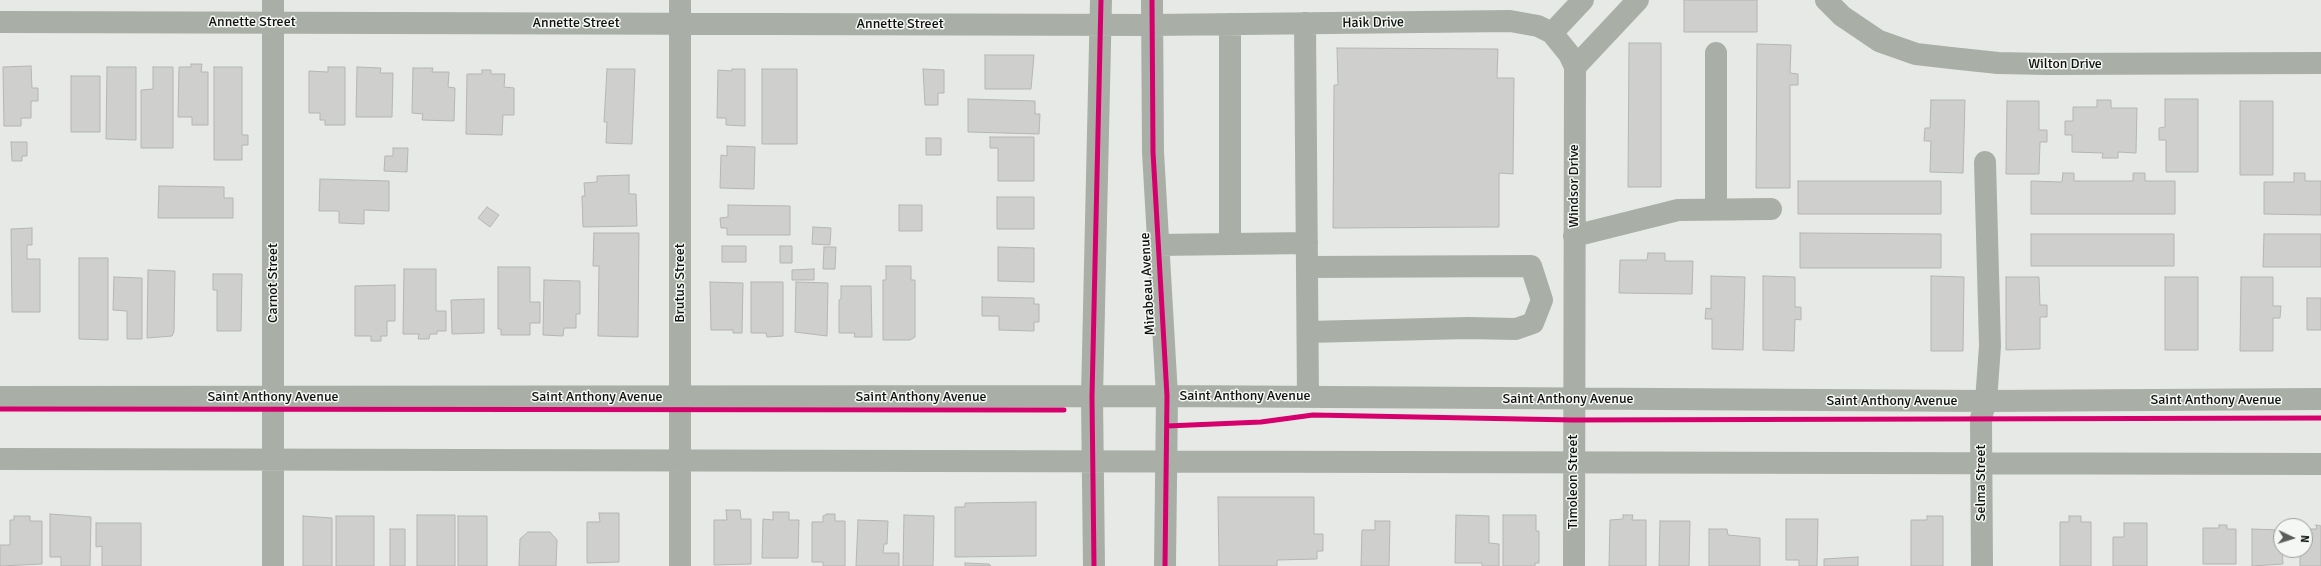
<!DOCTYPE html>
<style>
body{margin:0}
#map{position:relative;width:2321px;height:566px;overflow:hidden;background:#e7e9e6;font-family:Signika,sans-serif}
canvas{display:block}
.north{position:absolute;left:2273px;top:518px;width:40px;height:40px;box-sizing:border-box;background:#f4f7f3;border:1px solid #999b98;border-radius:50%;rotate:94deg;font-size:11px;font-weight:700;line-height:16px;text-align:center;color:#10110f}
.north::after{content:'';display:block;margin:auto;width:14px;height:18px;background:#5b5d5a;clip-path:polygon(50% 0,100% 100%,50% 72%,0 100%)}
</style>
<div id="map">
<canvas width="2321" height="566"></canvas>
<div class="north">N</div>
</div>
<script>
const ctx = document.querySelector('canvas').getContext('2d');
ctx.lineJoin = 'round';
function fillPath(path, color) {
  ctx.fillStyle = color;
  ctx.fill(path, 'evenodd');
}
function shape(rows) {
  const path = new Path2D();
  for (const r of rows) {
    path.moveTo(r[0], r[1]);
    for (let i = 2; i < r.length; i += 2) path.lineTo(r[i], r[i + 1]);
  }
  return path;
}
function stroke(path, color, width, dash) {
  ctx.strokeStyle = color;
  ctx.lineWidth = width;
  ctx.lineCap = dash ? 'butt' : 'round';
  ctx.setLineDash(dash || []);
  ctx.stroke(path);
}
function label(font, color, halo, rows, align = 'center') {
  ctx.font = font + ' Signika,sans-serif';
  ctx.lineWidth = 3;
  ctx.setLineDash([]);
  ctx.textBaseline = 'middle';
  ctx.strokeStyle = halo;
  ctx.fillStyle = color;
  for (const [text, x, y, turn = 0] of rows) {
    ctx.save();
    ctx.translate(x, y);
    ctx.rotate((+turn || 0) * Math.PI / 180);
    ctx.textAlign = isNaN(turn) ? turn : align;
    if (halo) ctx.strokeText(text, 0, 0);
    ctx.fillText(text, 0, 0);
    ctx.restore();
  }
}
const building = shape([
 [1684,0,1757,0,1757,32,1684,32,1684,0],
 [1629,43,1661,43,1661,187,1628,187,1629,43],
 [1757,44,1791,45,1790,73,1798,74,1798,85,1790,85,1790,188,1756,188,1757,44],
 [1337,48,1498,49,1497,78,1514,78,1513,174,1499,173,1499,227,1333,228,1334,85,1338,85,1337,48],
 [985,55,1034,55,1031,89,985,89,985,55],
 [191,64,202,64,201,72,208,72,208,125,192,125,192,117,178,117,179,67,191,67,191,64],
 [31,66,32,88,38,88,38,101,31,101,31,118,21,118,21,126,4,126,3,67,31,66],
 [107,67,136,67,136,140,106,139,107,67],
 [153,67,173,67,173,148,141,148,141,90,153,89,153,67],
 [214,67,242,67,242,135,248,135,248,145,242,145,242,160,214,160,214,67],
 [328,67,345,67,345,125,325,125,325,120,320,120,320,113,309,113,309,71,328,72,328,67],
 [357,67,381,68,380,73,393,73,392,117,356,117,357,67],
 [413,68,433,68,432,72,449,72,448,87,455,88,454,121,422,120,423,114,412,113,413,68],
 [607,69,635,69,632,144,606,143,607,122,604,122,607,69],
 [732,69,745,69,745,126,726,125,726,118,717,118,718,70,732,71,732,69],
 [762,69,797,69,797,144,762,144,762,69],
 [923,69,944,70,944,93,938,93,938,105,925,105,923,69],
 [482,70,491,70,491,74,505,74,504,87,514,88,514,115,503,115,502,135,466,134,467,74,482,74,482,70],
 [71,76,100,76,100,132,71,132,71,76],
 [968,99,1035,101,1035,114,1040,114,1039,134,968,132,968,99],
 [2165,99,2198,99,2198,172,2166,172,2166,140,2159,140,2159,128,2165,127,2165,99],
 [1931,100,1965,100,1963,173,1930,172,1931,141,1924,141,1925,128,1930,128,1931,100],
 [2097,100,2111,100,2111,108,2137,108,2136,153,2118,152,2118,158,2102,158,2103,153,2072,152,2072,135,2065,135,2065,121,2073,121,2073,107,2097,107,2097,100],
 [2007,101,2039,101,2039,130,2047,130,2047,142,2040,142,2039,174,2006,174,2007,101],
 [2240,101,2273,101,2273,175,2240,175,2240,101],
 [990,137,1034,137,1034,181,998,181,998,148,990,148,990,137],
 [926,138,941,138,941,155,926,155,926,138],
 [11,142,27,142,27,156,22,156,22,161,12,161,11,142],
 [727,146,755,147,754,189,720,188,721,155,727,156,727,146],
 [393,148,408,148,407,172,384,171,385,156,393,156,393,148],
 [2063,173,2074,173,2074,181,2133,181,2133,173,2145,173,2145,181,2175,181,2175,214,2031,214,2031,181,2062,182,2063,173],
 [2294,173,2305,173,2305,181,2321,181,2321,215,2264,214,2264,182,2294,182,2294,173],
 [629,175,629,194,636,194,637,226,583,227,582,196,585,196,584,183,597,182,597,176,629,175],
 [320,179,389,181,389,211,364,210,364,224,339,223,339,211,319,211,320,179],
 [1798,181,1941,181,1941,214,1798,214,1798,181],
 [159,186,224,187,224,198,233,198,233,218,158,218,159,186],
 [997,197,1034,197,1034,229,997,229,997,197],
 [728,205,790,206,790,235,727,235,727,228,721,228,720,218,728,217,728,205],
 [899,205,922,205,922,231,899,231,899,205],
 [487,207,499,215,490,227,478,218,487,207],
 [813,227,831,228,830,245,812,244,813,227],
 [32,228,32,245,27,245,27,259,40,259,40,312,12,312,11,229,32,228],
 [594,233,639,233,638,337,598,336,599,266,593,266,594,233],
 [1800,233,1941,234,1941,268,1800,268,1800,233],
 [2031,234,2174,234,2174,266,2031,266,2031,234],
 [2264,234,2321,234,2321,267,2263,267,2264,234],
 [722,246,746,246,746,262,722,262,722,246],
 [780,246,792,246,792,263,780,263,780,246],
 [824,247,836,247,835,269,823,269,824,247],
 [998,247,1034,248,1034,282,998,281,998,247],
 [1648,253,1665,253,1665,261,1693,261,1692,294,1619,293,1620,260,1647,260,1648,253],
 [79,258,108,258,108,340,79,339,79,258],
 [886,266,911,266,911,280,915,280,915,337,910,340,883,340,883,280,886,280,886,266],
 [498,267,530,267,530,302,540,302,540,323,530,323,530,335,501,335,501,329,498,329,498,267],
 [404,269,436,269,436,311,446,311,446,331,437,331,437,334,430,334,429,339,418,339,419,334,403,334,404,269],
 [814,269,814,280,792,280,792,270,814,269],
 [148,270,175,271,174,331,172,336,147,338,148,270],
 [213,274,242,274,241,331,217,331,217,290,213,290,213,274],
 [1711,276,1745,277,1743,350,1712,349,1712,319,1705,319,1706,308,1711,309,1711,276],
 [1763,276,1795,277,1795,307,1801,307,1801,320,1795,319,1794,351,1763,350,1763,276],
 [1931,276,1964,277,1963,351,1931,351,1931,276],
 [114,277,142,278,142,339,127,339,127,311,113,310,114,277],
 [2006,277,2039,277,2040,305,2047,305,2047,317,2040,317,2040,349,2006,350,2006,277],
 [2165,277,2198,277,2198,350,2165,350,2165,277],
 [2241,277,2273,277,2273,306,2281,306,2280,318,2273,318,2273,351,2240,351,2241,277],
 [544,280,580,281,580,314,576,314,576,328,564,328,563,336,543,335,544,280],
 [710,282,743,283,742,333,733,333,733,330,711,330,710,282],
 [751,282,783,282,783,336,767,337,766,333,751,333,751,282],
 [796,282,828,283,827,336,795,332,796,282],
 [395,285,395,321,387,321,387,336,381,336,381,341,371,341,371,336,355,336,355,286,395,285],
 [841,286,871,286,872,337,854,337,855,333,839,333,839,300,841,299,841,286],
 [982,297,1034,298,1034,304,1039,304,1039,322,1034,322,1034,331,999,330,999,316,982,316,982,297],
 [2307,298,2321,298,2321,330,2307,330,2307,298],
 [484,299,484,333,452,334,451,300,484,299],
 [1218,497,1314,497,1314,534,1323,534,1323,551,1317,551,1317,559,1277,560,1277,566,1219,566,1218,497],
 [1036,502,1036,556,955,557,955,507,965,507,965,503,1036,502],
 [726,510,740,510,741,519,751,519,751,564,714,565,714,520,727,520,726,510],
 [773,512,789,512,789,520,799,520,798,558,762,558,763,519,773,520,773,512],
 [599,513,619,513,619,562,587,563,587,522,600,522,599,513],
 [50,514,91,517,90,566,61,566,61,557,50,557,50,514],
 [827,514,835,514,835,521,845,521,845,566,823,566,823,562,812,562,812,522,823,522,823,516,827,514],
 [417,515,455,515,455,566,417,566,417,515],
 [904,515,934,516,933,566,903,566,904,515],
 [1456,515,1489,516,1489,543,1499,544,1499,566,1482,566,1482,563,1455,563,1456,515],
 [1503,515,1536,515,1536,531,1539,531,1539,563,1535,563,1535,566,1503,566,1503,515],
 [1623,515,1633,515,1632,520,1646,520,1646,566,1609,566,1610,520,1623,519,1623,515],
 [14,516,30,516,30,521,42,521,42,564,0,566,0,545,10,545,10,520,14,520,14,516],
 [303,516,332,518,332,566,303,566,303,516],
 [336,516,374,516,374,566,336,566,336,516],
 [458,516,487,516,487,566,458,566,458,516],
 [1927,516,1943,516,1943,566,1911,566,1911,520,1927,520,1927,516],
 [2069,516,2081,516,2081,522,2091,522,2091,566,2060,566,2060,522,2069,522,2069,516],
 [1786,519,1818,519,1817,566,1799,566,1799,560,1786,560,1786,519],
 [858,520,888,521,887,544,884,544,883,553,899,553,899,566,856,566,858,520],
 [1375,521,1390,521,1389,566,1361,566,1362,530,1375,530,1375,521],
 [1660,521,1690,521,1689,566,1659,566,1660,521],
 [96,523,141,523,141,566,102,566,102,546,96,547,96,523],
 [2124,523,2147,523,2147,566,2113,566,2113,537,2124,537,2124,523],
 [2219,525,2227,525,2227,529,2236,529,2236,564,2203,564,2203,528,2219,528,2219,525],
 [2316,525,2321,526,2321,566,2300,566,2300,550,2305,550,2305,529,2317,529,2316,525],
 [390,529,405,529,405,566,390,566,390,529],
 [1709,529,1727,529,1728,535,1760,538,1760,566,1709,566,1709,529],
 [2252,529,2281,530,2283,564,2252,566,2252,529],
 [528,532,550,532,557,540,556,566,519,566,520,539,528,532],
 [1858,557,1858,566,1824,566,1824,559,1858,557],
 [965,563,989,564,991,566,965,566,965,563]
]);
const minor = shape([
 [1152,0,1153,152,1167,396,1165,566],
 [1826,0,1842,16,1879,41,1916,54,1951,58,1998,63,2048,64,2321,63],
 [0,22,1152,25,1510,21,1538,26,1552,33,1569,54,1575,67],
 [1305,23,1308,397],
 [1230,24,1230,244],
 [1552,33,1583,0],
 [1716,208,1716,53],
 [1574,236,1678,210,1771,209],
 [1158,245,1307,243],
 [1307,267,1531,266,1542,300,1533,323,1516,329,1468,328,1308,332],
 [0,397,1167,396,1986,401,2321,399],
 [0,459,2321,464],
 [273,566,273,0],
 [680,566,680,0],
 [1094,566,1092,397,1101,0],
 [1574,566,1575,67,1638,0],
 [1982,566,1981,418,1986,401,1990,346,1985,162]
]);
const cycleway = shape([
 [1152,0,1153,152,1167,396,1165,566],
 [0,409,1064,410],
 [1167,426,1261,422,1313,415,1573,420,2321,418],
 [1094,566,1092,397,1101,0]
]);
const streetNames = [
 ["Annette Street",252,22],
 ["Annette Street",576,23],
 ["Haik Drive",1373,23,-1],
 ["Annette Street",900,24],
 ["Wilton Drive",2065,64],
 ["Windsor Drive",1574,186,-90],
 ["Carnot Street",273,283,-90],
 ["Brutus Street",680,283,-90],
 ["Mirabeau Avenue",1148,284,-93],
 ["Saint Anthony Avenue",1245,396],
 ["Saint Anthony Avenue",273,397],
 ["Saint Anthony Avenue",597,397],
 ["Saint Anthony Avenue",921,397],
 ["Saint Anthony Avenue",1568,399],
 ["Saint Anthony Avenue",2216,400],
 ["Saint Anthony Avenue",1892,401],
 ["Timoleon Street",1573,482,-90],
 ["Selma Street",1981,483,-90]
];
fillPath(building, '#cfd0ce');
stroke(building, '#b5b6b4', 1);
stroke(minor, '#a9afa6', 22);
stroke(cycleway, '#d6006c', 5);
label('14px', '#10110f', '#f4f7f3', streetNames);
</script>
